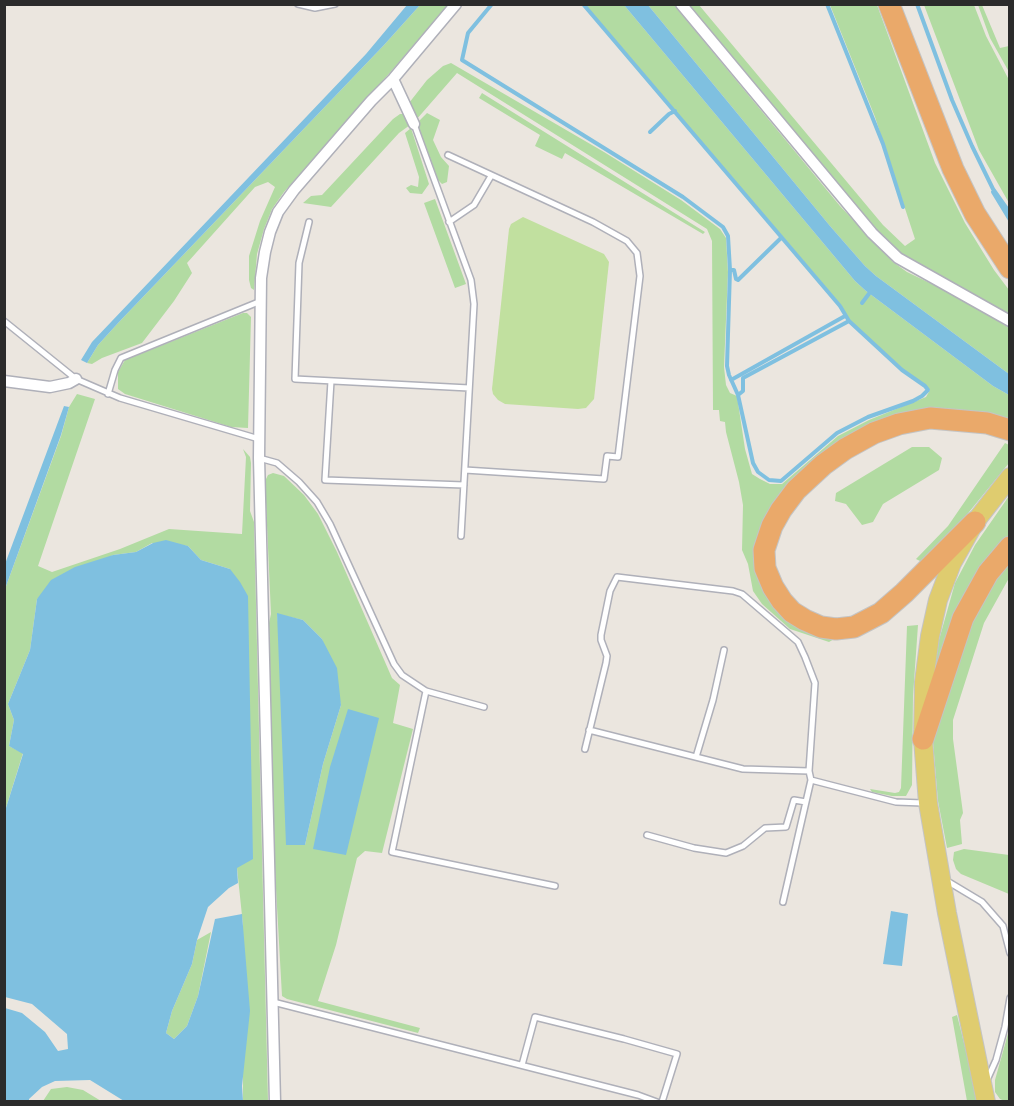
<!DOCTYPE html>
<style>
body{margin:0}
#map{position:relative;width:1014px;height:1106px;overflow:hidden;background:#ebe6df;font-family:"Noto Sans",sans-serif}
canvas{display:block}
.frame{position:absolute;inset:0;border:6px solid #2b2b2b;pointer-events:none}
</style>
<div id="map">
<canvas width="1014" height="1106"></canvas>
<div class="frame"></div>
</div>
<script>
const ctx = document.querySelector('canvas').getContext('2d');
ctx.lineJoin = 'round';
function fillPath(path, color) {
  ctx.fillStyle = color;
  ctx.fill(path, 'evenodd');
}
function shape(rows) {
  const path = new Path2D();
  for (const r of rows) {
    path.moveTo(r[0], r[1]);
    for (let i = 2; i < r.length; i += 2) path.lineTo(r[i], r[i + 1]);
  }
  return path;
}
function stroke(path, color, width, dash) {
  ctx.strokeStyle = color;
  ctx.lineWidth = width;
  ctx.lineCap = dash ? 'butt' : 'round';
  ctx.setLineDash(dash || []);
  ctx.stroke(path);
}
const green = shape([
 [420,5,448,5,394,68,284,192,272,209,264,229,257,254,254,290,251,288,249,280,249,256,260,221,275,187,268,182,255,187,187,263,192,273,174,301,142,343,102,358,92,364,87,363,98,345,119,322,384,45],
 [585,5,624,5,855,281,866,291,993,386,1009,395,1009,425,908,416,789,491,761,569,836,638,829,642,790,629,762,604,753,591,748,564,742,550,743,505,739,482,726,432,725,422,720,421,719,410,713,410,712,241,707,229,457,73,416,120,409,103,427,80,443,66,451,63,604,152,681,200,720,229,726,238,728,272,724,367,726,385,730,393,737,396,745,449,752,474,760,479,770,484,782,484,838,436,869,420,926,397,930,390,903,369,849,320,841,305],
 [648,5,674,5,840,206,893,262,907,272,963,299,1009,328,1009,374,876,276,865,266,830,226],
 [689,5,699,5,883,225,905,246,915,239,875,117,830,5,877,5,935,163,965,223,994,270,1009,290,1009,314,907,258,883,238],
 [924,5,974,5,986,36,1009,80,1009,203,979,150],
 [978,5,982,5,1000,48,1009,46,1009,72,990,38],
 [482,93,705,232,703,234,565,153,562,159,535,146,540,135,479,98],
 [427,113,440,120,433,140,441,157,449,166,447,182,442,184,438,180,418,125,417,123],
 [400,114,404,114,410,125,399,133,331,207,303,203,311,196,322,195,393,119],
 [411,128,429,184,422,194,410,193,406,188,411,185,418,187,419,177,405,133],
 [435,199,466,284,455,288,424,203],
 [243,313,247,313,251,317,248,428,231,427,125,394,118,389,118,372,125,360],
 [77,394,95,399,38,566,52,572,120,549,169,529,242,534,246,457,243,449,250,457,251,463,250,511,254,522,268,1101,243,1101,243,925,237,868,230,569,201,560,188,546,152,543,136,552,113,555,37,599,30,650,8,704,14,720,9,746,23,753,5,811,5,589,61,436,69,407],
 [1005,443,1009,445,1009,463,956,528,922,562,916,559,948,526],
 [912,447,929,447,942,458,939,470,883,504,873,522,862,525,846,504,835,501,836,493],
 [273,473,284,476,304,495,318,514,337,552,392,678,400,685,393,723,413,729,382,853,365,851,357,858,336,945,318,1001,420,1028,418,1033,287,999,282,996,274,853,269,623,271,614,265,481,268,475],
 [277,614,303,620,322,639,341,705,323,764,305,845],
 [1009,496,1009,536,1002,545,934,675,939,640,955,583,975,545],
 [1009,557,1009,578,984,623,953,720,953,739,963,813,960,820,962,844,947,848,938,801,933,742,973,617],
 [918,625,913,696,912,785,906,796,892,796,872,792,870,789,895,793,899,792,901,788,907,626],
 [964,849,1009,855,1009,894,961,874,956,869,953,860,954,852],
 [211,932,198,996,187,1026,174,1039,166,1033,172,1011,192,964,197,940],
 [957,1015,974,1083,977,1101,967,1101,952,1017],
 [1009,1030,1010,1101,1007,1102,1000,1099,995,1092,995,1080],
 [67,1087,83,1090,101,1101,43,1101,51,1089]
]);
const pitch = shape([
 [523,217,604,254,609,262,594,399,586,408,578,409,505,404,498,400,493,394,492,389,509,229,511,224]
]);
const water = shape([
 [407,5,420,5,384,45,119,322,98,345,87,363,81,360,92,342,366,54],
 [624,5,648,5,830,226,865,266,876,276,1009,374,1009,395,993,386,866,291,855,281],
 [64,406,69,407,61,435,5,589,5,564],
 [166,540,188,546,201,560,230,569,240,582,248,596,253,859,237,868,238,883,229,888,208,907,197,940,192,964,172,1011,166,1033,174,1039,187,1026,198,996,215,919,242,914,250,1011,242,1086,243,1101,124,1101,90,1080,55,1081,42,1087,29,1099,29,1101,5,1101,5,1008,22,1013,45,1032,58,1051,68,1049,67,1034,32,1004,5,997,5,811,23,754,9,746,14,720,8,704,30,650,37,599,51,580,75,567,113,555,136,552,153,543],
 [277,613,303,620,322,639,337,668,341,705,323,764,305,845,286,845],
 [348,709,379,718,346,855,313,849,330,767],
 [891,911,908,914,902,966,883,964]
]);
const stream = shape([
 [492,4,468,33,462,60,683,197,723,227,728,236,730,270,727,366,729,375,738,395,753,463,758,472,769,480,781,481,837,433,868,417,913,401,922,396,928,390,925,386,902,370,849,321,840,306,583,4],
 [827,4,883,144,903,207],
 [917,4,952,100,972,146,993,189,1010,213],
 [650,132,669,114,675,111],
 [993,192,1010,220],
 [730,270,734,270,736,279,738,280,781,238],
 [862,303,871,291],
 [731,380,845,316],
 [738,395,743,391,743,378,849,321]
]);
const lane = shape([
 [298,4,315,8,335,4],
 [414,124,471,280,474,304,461,536],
 [448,155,593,222,627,241,637,253,640,276,618,457,607,456,604,479,465,470],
 [309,222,299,263,295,379,469,388],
 [449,222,474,205,491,176],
 [4,321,76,379,120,398,259,439],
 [331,381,325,480,464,485],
 [108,394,115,370,121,358,261,301],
 [259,458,277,463,299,482,317,502,330,524,394,664,402,675,426,691,484,707],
 [426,691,392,852,555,886],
 [589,730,743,769,809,771],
 [585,749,606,663,607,656,601,640,601,635,610,591,617,577,733,591,742,594,798,642,805,657,815,683,809,771,811,780,896,802,923,803],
 [696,757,713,700,724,650],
 [647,835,694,848,726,853,743,846,765,828,786,827,794,800,806,802],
 [947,881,982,902,1003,926,1010,953],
 [783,902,811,780],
 [273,1002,638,1095,657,1102],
 [522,1065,535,1017,624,1039,677,1054,662,1102],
 [987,1080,996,1060,1005,1027,1010,998]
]);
const street = shape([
 [681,4,872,233,898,258,1010,321],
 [393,79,414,124],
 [4,381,50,387,69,383,76,379],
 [275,1102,259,458,261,278,265,252,270,232,278,212,294,190,371,101,393,79,456,4]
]);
const primary = shape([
 [986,1102,947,913,928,803,923,739,924,682,930,636,938,600,952,563,975,522,1010,477]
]);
const highway = shape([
 [889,4,953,169,975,214,1010,268],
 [975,522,904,593,881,613,854,627,836,629,821,627,805,620,792,612,782,601,773,587,765,568,764,550,772,526,781,510,796,490,823,465,845,449,874,433,899,424,930,418,987,423,1010,430],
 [923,739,963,618,988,573,1010,547]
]);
fillPath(green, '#b2dba2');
fillPath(pitch, '#c1e09f');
fillPath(water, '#7fc0e0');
stroke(stream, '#7fc0e0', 4);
stroke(lane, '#afb0b9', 8);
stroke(street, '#afb0b9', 13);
stroke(primary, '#c4c4c4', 20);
stroke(highway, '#c4c4c4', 23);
stroke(lane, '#fff', 5);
stroke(street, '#fff', 10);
stroke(primary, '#dfcc6f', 18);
stroke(highway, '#eaa96a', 21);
</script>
